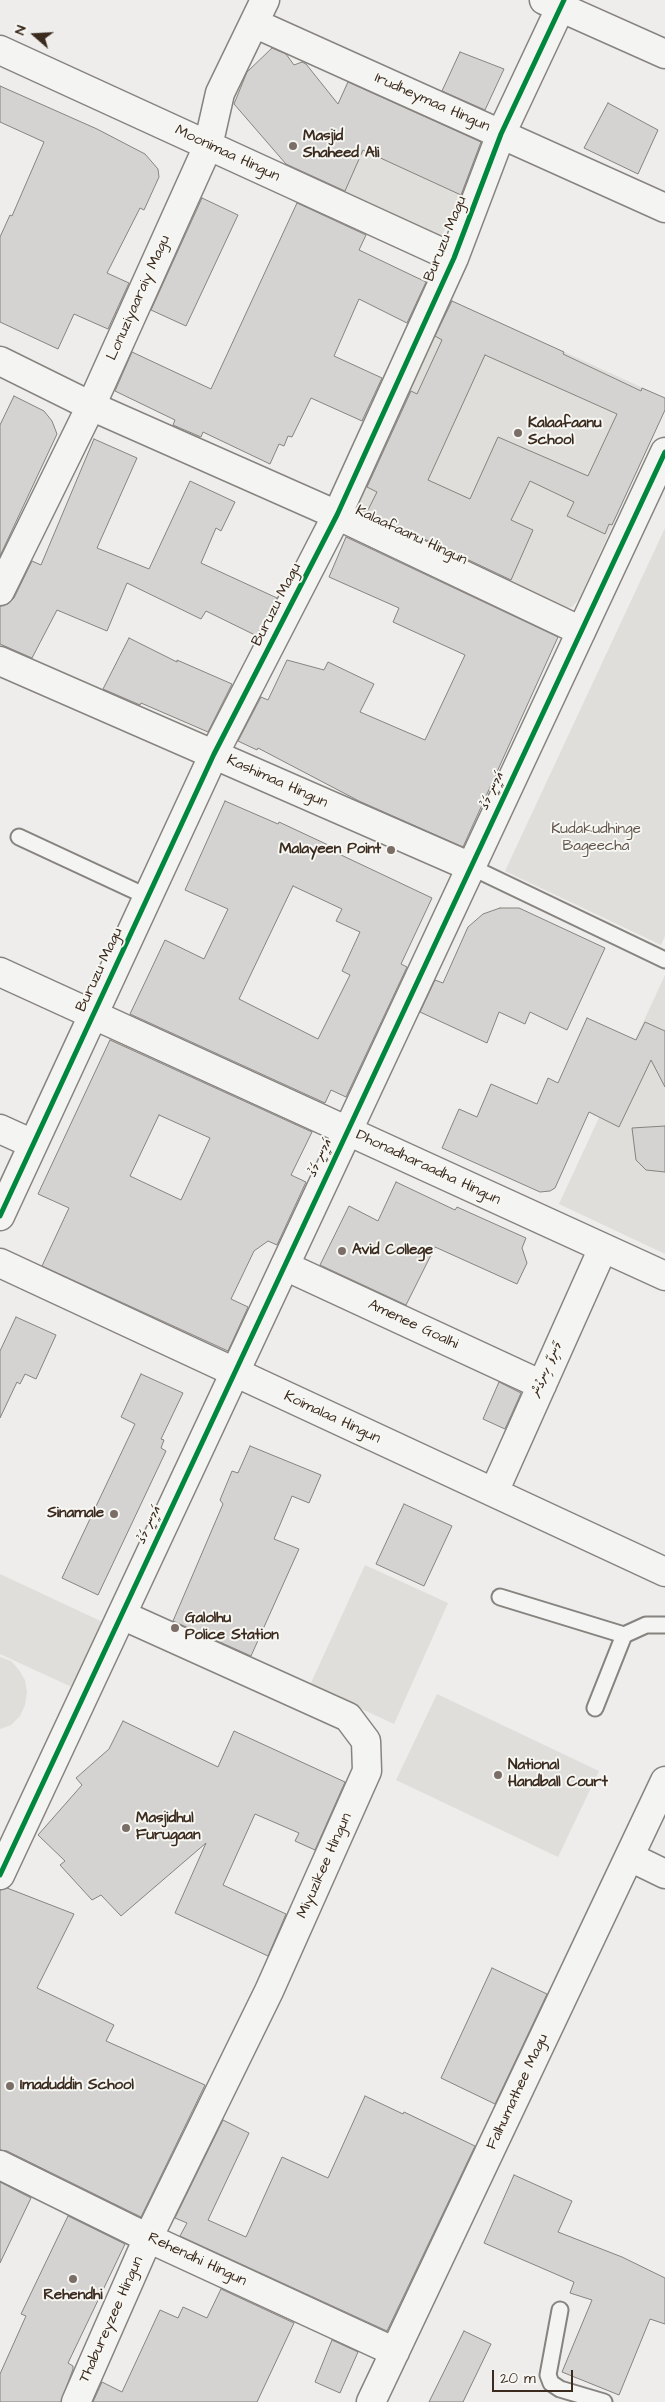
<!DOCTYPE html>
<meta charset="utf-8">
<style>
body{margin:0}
#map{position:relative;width:665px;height:2402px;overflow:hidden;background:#eeedeb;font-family:"Architects Daughter",sans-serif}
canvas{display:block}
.north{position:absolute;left:10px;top:10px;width:50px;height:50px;-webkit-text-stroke:4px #f6f6f2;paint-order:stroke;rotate:289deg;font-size:14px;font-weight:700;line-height:20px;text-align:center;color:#3b2a1e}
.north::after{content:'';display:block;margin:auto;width:18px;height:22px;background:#3b2a1e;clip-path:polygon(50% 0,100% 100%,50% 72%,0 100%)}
.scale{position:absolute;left:492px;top:2370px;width:81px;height:22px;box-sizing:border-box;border:2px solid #3b2a1e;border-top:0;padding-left:6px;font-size:15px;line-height:18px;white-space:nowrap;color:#3b2a1e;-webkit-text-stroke:4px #f6f6f2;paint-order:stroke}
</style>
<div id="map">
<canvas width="665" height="2402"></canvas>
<div class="north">N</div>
<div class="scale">20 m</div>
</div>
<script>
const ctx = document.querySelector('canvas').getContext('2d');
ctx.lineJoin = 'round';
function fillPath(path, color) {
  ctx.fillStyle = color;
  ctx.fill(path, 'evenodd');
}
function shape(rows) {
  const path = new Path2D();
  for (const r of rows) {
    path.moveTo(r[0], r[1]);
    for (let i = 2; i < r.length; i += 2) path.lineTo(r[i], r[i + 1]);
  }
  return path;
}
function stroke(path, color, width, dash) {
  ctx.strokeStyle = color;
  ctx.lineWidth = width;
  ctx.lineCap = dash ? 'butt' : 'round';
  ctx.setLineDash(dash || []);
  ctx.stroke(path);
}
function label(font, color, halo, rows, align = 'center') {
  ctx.font = font + ' "Architects Daughter","Noto Sans Thaana",sans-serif';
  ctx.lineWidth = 4;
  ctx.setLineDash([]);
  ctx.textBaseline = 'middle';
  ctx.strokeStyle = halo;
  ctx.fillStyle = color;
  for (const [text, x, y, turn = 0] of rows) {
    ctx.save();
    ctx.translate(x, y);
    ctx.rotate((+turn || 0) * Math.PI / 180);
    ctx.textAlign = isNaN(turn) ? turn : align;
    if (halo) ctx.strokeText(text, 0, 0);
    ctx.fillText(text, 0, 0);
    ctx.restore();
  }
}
const built = shape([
 [350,75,488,140,438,244,306,181],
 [444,297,665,398,665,410,579,599,572,607,562,609,346,512],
 [665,528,665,936,661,945,505,871],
 [665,975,665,1254,559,1204],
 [365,1565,448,1603,394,1724,310,1685],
 [0,1574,107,1624,76,1689,0,1654],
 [0,1657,11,1661,19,1670,25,1680,27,1692,25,1705,20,1716,11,1725,0,1729],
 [437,1694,599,1771,558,1857,396,1780]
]);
const building = shape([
 [272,48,286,54,294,65,302,62,306,64,338,104,348,82,481,142,461,195,363,150,345,191,286,164,234,104,247,72,272,48],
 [460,52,504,69,485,110,442,91,460,52],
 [0,86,97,129,145,154,158,169,159,177,144,210,140,208,107,273,129,283,108,329,74,314,58,349,0,322,0,237,10,215,12,216,44,142,0,122,0,86],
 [608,103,658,130,638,174,584,148,608,103],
 [202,198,238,215,186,326,151,310,202,198],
 [297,203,366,235,359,250,426,282,407,323,359,299,334,356,382,378,362,421,311,398,292,437,288,436,284,446,279,444,270,464,203,432,201,437,173,425,175,420,115,391,132,352,211,389,297,203],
 [452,301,564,352,563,354,641,391,642,388,665,398,665,410,612,525,609,524,605,534,567,516,574,502,530,481,511,520,533,530,511,580,367,512,377,492,367,487,411,391,417,394,442,340,435,336,452,301],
 [485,355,617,414,588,476,498,437,470,499,428,480,485,355],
 [14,396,44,411,52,421,57,434,0,556,0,425,14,396],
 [94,439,137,458,97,548,149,569,190,481,235,502,221,531,216,528,201,563,277,598,257,636,206,611,201,619,127,583,107,631,57,610,32,658,0,644,0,606,8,604,14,598,32,561,41,565,94,439],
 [346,537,558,637,463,847,359,801,258,748,257,750,238,741,261,697,268,700,287,660,324,670,328,662,374,684,360,712,425,740,465,655,393,622,399,608,329,577,346,537],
 [129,638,177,662,177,660,232,684,208,732,141,703,140,705,103,689,129,638],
 [225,801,278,824,279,822,341,851,339,854,432,898,401,964,407,967,346,1097,331,1090,325,1103,130,1014,165,940,204,959,228,909,185,890,225,801],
 [293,886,342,909,336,921,360,932,342,971,350,975,318,1039,239,999,293,886],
 [500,908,519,908,605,948,567,1030,530,1012,525,1024,499,1012,487,1043,420,1012,435,980,443,983,468,927,483,914,500,908],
 [587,1018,636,1040,645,1022,665,1031,665,1087,651,1060,619,1127,589,1112,555,1188,550,1191,540,1192,442,1148,459,1109,477,1117,491,1084,537,1104,548,1078,558,1083,587,1018],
 [110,1040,312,1132,291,1175,306,1182,277,1245,268,1241,254,1251,231,1299,248,1307,228,1351,42,1266,69,1208,38,1194,110,1040],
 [159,1115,210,1138,181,1200,130,1176,159,1115],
 [665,1126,665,1172,646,1170,636,1160,632,1128,665,1126],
 [396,1182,455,1210,457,1207,526,1238,522,1248,527,1263,517,1284,435,1247,406,1305,320,1265,349,1206,378,1221,396,1182],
 [16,1317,56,1335,36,1379,25,1374,20,1384,17,1382,0,1418,0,1351,16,1317],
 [141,1374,183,1393,161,1439,164,1440,161,1448,166,1451,98,1595,62,1578,135,1424,121,1417,141,1374],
 [499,1382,521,1393,505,1429,483,1419,499,1382],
 [250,1446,321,1475,309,1503,292,1496,274,1539,299,1549,251,1656,173,1621,223,1504,220,1500,232,1471,238,1473,250,1446],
 [404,1504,452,1526,424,1586,376,1564,404,1504],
 [123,1721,218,1767,234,1731,345,1782,315,1850,295,1841,299,1833,255,1814,223,1885,286,1914,268,1956,175,1913,206,1843,121,1916,101,1895,92,1900,60,1865,65,1861,38,1835,82,1785,76,1778,109,1749,123,1721],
 [7,1888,74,1914,37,1988,114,2025,106,2041,205,2085,141,2217,7,2151,0,2150,0,1890,7,1888],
 [492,1968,547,1994,495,2104,441,2078,492,1968],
 [365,2096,403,2114,404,2112,475,2146,387,2331,180,2236,187,2223,175,2218,223,2120,249,2133,208,2220,246,2237,282,2157,328,2178,365,2096],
 [514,2175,572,2201,558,2232,622,2257,665,2278,665,2324,650,2319,619,2395,562,2372,592,2300,570,2293,574,2282,484,2243,514,2175],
 [0,2182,31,2198,0,2263,0,2182],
 [68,2216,125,2244,68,2363,73,2366,73,2369,61,2402,0,2402,0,2374,26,2316,21,2314,68,2216],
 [221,2289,294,2323,257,2402,93,2402,102,2382,122,2392,160,2310,178,2318,183,2307,207,2318,221,2289],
 [464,2331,491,2344,463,2402,429,2402,464,2331],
 [332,2340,358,2352,340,2393,315,2382,332,2340]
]);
const lane = shape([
 [19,837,148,897],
 [471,867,665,960],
 [500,1597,624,1635,646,1625,665,1625],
 [595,1708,624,1635],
 [560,2310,548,2375,551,2383,560,2389,604,2402]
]);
const street = shape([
 [544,0,665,54],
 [254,23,665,208],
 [0,50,454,258],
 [0,361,91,406,337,515,581,631],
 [0,591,91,406,208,146,220,93,265,0],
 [0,661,471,867],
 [0,972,665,1276],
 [0,1129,33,1144],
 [0,1216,214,754,337,515,454,258,501,134,564,0],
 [0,1263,665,1572],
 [285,1266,542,1385],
 [494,1492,603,1248],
 [630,1857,665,1874],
 [0,2165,148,2238,395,2352],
 [76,2402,148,2238,269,1991,367,1771,366,1741,348,1717,122,1615],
 [371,2402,665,1781]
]);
const secondary = shape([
 [0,1875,665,452]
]);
const cycleway = shape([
 [0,1216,214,754,337,515,454,258,501,134,564,0],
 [0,1875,665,452]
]);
const markers = [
 [293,146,5,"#7a6e66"],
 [518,433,5,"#7a6e66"],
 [391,850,5,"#7a6e66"],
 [342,1251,5,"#7a6e66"],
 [114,1514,5,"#7a6e66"],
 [175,1628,5,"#7a6e66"],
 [498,1775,5,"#7a6e66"],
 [126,1828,5,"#7a6e66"],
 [10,2086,5,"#7a6e66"],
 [73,2279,5,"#7a6e66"]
];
const streetNames = [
 ["Irudheymaa Hingun",432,103,24],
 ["Moonimaa Hingun",227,154,25],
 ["Buruzu Magu",446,239,-68],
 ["Lonuziyaaraiy Magu",139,298,-66],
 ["Kalaafaanu Hingun",411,536,25],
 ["Buruzu Magu",277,605,-63],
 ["Kashimaa Hingun",277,782,24],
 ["އަމީނީ މަގު",493,791,-65],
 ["Buruzu Magu",100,970,-65],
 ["އަމީނީ މަގު",321,1158,-65],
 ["Dhonadharaadha Hingun",428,1168,25],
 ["Amenee Goalhi",413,1325,25],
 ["މާނިފާ ހިނގުން",548,1370,-66],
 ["Koimalaa Hingun",332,1418,25],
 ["އަމީނީ މަގު",150,1525,-65],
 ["Miyuzikee Hingun",325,1866,-66],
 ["Falhumathee Magu",518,2092,-65],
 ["Rehendhi Hingun",197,2260,25],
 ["Thabureyzee Hingun",112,2320,-66]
];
const poiNames = [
 ["Masjid",303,137],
 ["Shaheed Ali",303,154],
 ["Kalaafaanu",528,424],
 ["School",528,441],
 ["Malayeen Point",381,850,"right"],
 ["Avid College",352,1251],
 ["Sinamale",104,1514,"right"],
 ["Galolhu",185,1619],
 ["Police Station",185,1636],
 ["National",508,1766],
 ["Handball Court",508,1783],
 ["Masjidhul",136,1819],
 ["Furugaan",136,1836],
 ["Imaduddin School",20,2086],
 ["Rehendhi",73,2296,"center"]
];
const parkNames = [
 ["Kudakudhinge",596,830],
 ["Bageecha",596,847]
];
fillPath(built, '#e0deda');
fillPath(building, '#d4d3d1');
stroke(building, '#87837f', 1);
stroke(lane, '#87837f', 19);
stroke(street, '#87837f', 31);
stroke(secondary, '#87837f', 31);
stroke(lane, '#f4f4f2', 15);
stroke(street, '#f4f4f2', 28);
stroke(secondary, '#f4f4f2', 28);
stroke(cycleway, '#00873e', 5);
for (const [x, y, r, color] of markers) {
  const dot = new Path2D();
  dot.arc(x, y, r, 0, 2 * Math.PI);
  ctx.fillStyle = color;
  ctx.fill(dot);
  stroke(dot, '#f6f6f2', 2);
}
label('15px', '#3b2a1e', '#f6f6f2', streetNames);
label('bold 15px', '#3b2a1e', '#f6f6f2', poiNames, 'left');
label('15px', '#61544a', '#f6f6f2', parkNames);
</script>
